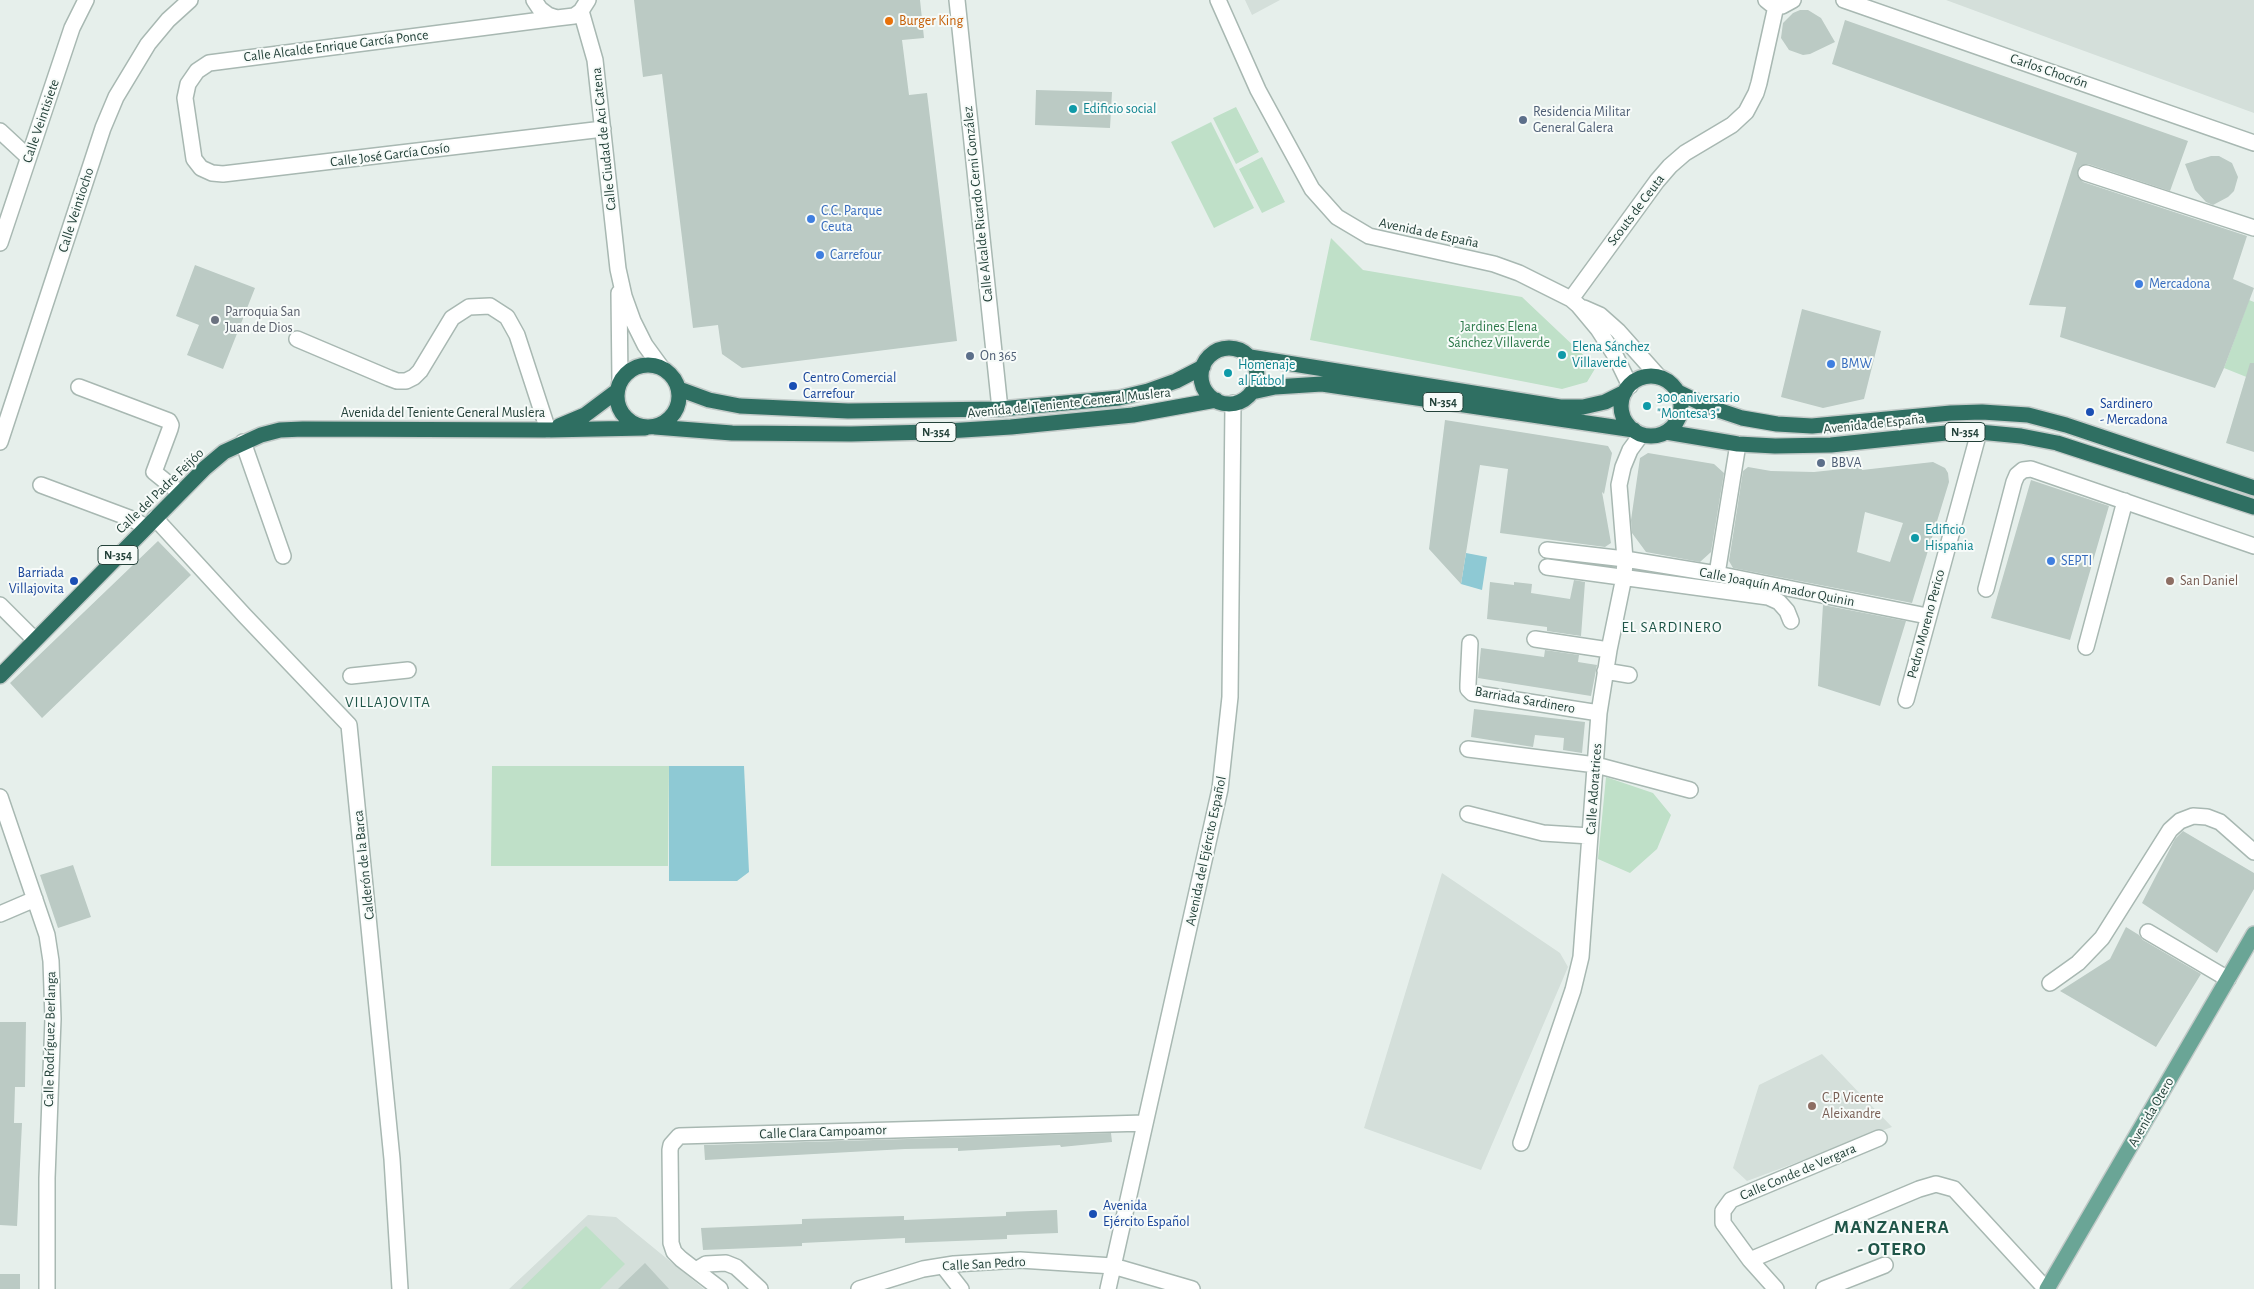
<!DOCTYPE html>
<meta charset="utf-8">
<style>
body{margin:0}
canvas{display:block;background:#e6efeb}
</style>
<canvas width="2254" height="1289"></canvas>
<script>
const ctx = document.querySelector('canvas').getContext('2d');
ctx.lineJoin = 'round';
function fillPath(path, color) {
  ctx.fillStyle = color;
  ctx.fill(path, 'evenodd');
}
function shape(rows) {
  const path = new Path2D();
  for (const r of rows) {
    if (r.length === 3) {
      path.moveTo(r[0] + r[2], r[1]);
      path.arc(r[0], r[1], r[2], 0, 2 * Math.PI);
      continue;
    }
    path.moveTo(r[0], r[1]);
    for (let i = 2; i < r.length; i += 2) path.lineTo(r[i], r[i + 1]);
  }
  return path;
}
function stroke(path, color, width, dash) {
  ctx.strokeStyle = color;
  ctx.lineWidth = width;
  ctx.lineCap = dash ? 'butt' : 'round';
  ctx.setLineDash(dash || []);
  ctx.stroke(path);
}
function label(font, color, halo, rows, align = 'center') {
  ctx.font = font + ' "Alegreya Sans",sans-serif';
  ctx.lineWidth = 4;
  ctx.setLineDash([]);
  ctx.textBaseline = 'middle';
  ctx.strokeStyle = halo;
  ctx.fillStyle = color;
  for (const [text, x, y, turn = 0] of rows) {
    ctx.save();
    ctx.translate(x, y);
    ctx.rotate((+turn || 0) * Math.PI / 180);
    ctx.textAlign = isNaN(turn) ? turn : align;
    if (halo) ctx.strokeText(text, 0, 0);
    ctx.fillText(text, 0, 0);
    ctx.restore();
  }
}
const built = shape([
 [1245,0,1280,0,1252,15],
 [1946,0,2254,0,2254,113,2057,41],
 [1442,873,1560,953,1568,967,1481,1170,1364,1128],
 [1822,1054,1892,1127,1747,1181,1733,1168,1759,1085],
 [588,1215,616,1217,704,1289,509,1289]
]);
const green = shape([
 [1236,107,1259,152,1236,164,1213,118],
 [1211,122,1254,208,1214,228,1171,142],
 [1262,157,1285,202,1262,213,1239,169],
 [1331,238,1363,270,1522,297,1596,367,1587,382,1562,389,1310,340],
 [2249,300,2254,302,2254,380,2224,368],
 [492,766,669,766,668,866,491,866],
 [1606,777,1653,793,1671,815,1657,849,1630,873,1598,859],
 [586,1226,625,1264,600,1289,521,1289]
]);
const water = shape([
 [1466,553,1487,557,1482,590,1461,584],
 [669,766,744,766,749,872,737,881,669,881]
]);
const building = shape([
 [634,0,920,0,924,38,902,40,909,95,927,93,957,341,742,368,722,354,718,325,693,328,662,74,643,77],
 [1800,10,1808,10,1821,18,1835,42,1810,54,1803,55,1789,50,1781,38,1783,23,1793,13],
 [1845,20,2188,141,2170,191,2088,164,2080,166,2077,174,2083,182,2247,236,2233,279,2254,288,2224,368,2215,388,2060,337,2066,307,2029,305,2077,153,1832,64],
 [1036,90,1112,92,1110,128,1035,125],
 [2211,156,2219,156,2232,163,2238,177,2234,191,2228,197,2213,205,2206,202,2195,190,2185,164],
 [195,265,255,288,223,369,187,355,199,325,176,316],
 [1802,309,1881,331,1864,399,1823,408,1781,397],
 [2250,363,2254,363,2254,452,2226,443],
 [1445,420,1608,446,1612,453,1604,494,1602,492,1611,543,1605,547,1500,533,1508,469,1480,465,1461,584,1429,549],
 [1648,453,1714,464,1724,473,1711,552,1700,562,1646,552,1632,533,1631,520,1640,458],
 [1933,462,1945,468,1948,473,1949,482,1912,603,1733,568,1729,561,1743,471,1748,467,1771,471,1814,472,1861,467,1862,470],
 [1865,512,1903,523,1890,562,1857,552],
 [2031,480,2109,506,2070,640,1991,618],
 [158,541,191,575,42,718,10,683],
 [1574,580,1585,582,1581,636,1547,631,1547,627,1487,619,1490,582,1514,585,1514,582,1532,584,1531,593,1570,599],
 [1823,605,1906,621,1880,706,1818,686],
 [1481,648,1544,657,1545,650,1579,655,1578,662,1597,665,1591,696,1478,678],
 [1474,709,1585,722,1582,753,1563,750,1564,738,1535,735,1533,747,1471,737],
 [2183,831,2254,873,2254,889,2217,953,2142,903,2175,839],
 [73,865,91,917,58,928,40,875],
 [2126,927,2139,935,2143,940,2201,974,2156,1047,2060,991,2110,959],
 [0,1022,26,1022,25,1087,15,1087,14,1123,22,1123,17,1226,0,1225],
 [1111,1133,1112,1142,1061,1147,1060,1145,958,1151,958,1148,905,1149,705,1160,704,1145],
 [1057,1210,1058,1233,1007,1235,1007,1239,905,1243,905,1238,802,1243,802,1246,703,1250,701,1228,802,1224,802,1219,904,1216,904,1220,1006,1216,1006,1212],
 [645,1263,669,1289,618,1289],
 [0,1274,20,1274,20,1289,0,1289]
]);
const street = shape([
 [534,0,540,9,548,15,557,18,574,16,581,11,588,0],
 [957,0,1000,409],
 [1218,0,1258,90,1312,189,1337,217,1369,236,1494,264,1519,273,1571,299,1578,305,1598,329,1616,357,1630,386],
 [1766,0,1771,4,1782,6,1793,0],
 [1844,0,2254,143],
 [581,11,595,60,618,269,624,296,633,321,645,345,661,367],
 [557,18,209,63,197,71,188,84,185,98,194,159,201,168,212,173,223,174,603,129],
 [0,131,28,157],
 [2086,173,2254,228],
 [0,243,72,28,86,0],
 [619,293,620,382],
 [1571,299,1657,181,1670,166,1685,153,1732,125,1746,112,1756,93,1759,83,1776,6],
 [1584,308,1600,315,1618,331,1659,377],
 [297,339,389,378,397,381,406,381,414,377,420,371,452,318,469,307,490,306,507,317,517,335,548,430],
 [79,387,169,421,171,425,170,429,154,472,180,493],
 [0,442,103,128,116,97,148,44,168,20,190,0],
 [243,442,283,556],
 [41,485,132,519,146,527],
 [155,518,244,615,349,725,392,1159,400,1289],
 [1547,550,1625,559,1717,574,1927,616],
 [1547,567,1768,597,1779,602,1787,611,1791,621],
 [1717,574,1738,444],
 [1986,589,2014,482,2017,475,2023,470,2031,469,2254,546],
 [0,605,35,640],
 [1535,639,1609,650],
 [1470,643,1468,684,1468,689,1472,693,1599,713],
 [2086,647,2125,501],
 [1605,671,1629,675],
 [351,676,408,670],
 [1906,700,1979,432],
 [1468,749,1596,765,1690,790],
 [0,797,47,935,51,961,53,1019,47,1178,47,1289],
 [1468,814,1543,833,1590,836],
 [0,914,35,899],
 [2148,932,2228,979],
 [2050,983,2078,963,2102,938,2170,830,2180,821,2193,816,2207,817,2220,822,2254,852],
 [1521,1143,1573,990,1581,957,1599,713,1609,650,1624,577,1625,559,1619,485,1623,467,1630,450,1641,435],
 [1750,1260,1919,1189,1936,1184,1954,1189,2046,1289],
 [943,1266,961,1289],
 [696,1270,706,1264,726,1263,736,1267,760,1289],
 [720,1289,681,1259,674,1252,671,1243,670,1150,671,1145,679,1136,1145,1123],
 [859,1289,923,1269,954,1264,1020,1260,1113,1266,1192,1289],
 [1108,1289,1220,789,1230,697,1233,403],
 [1776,1289,1750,1260,1723,1223,1723,1211,1731,1200,1879,1138],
 [1824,1289,1885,1265]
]);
const primary = shape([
 [2047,1289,2254,934]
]);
const highway = shape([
 [1229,376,28],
 [1250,357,1560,407,1583,407,1605,402,1625,392],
 [648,396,31],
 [1651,406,30],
 [679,389,709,400,740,406,848,411,1000,409,1119,398,1148,391,1176,381,1203,367],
 [1252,392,1275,387,1322,384,1634,430],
 [1678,392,1709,407,1742,418,1777,424,1812,426,1951,413,1982,412,2028,415,2066,425,2254,488],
 [559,426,585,415,617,391],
 [655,427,732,433,851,434,931,432,1011,427,1133,415,1216,400],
 [1666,432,1738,444,1775,446,1831,445,1946,433,1979,432,2021,436,2057,443,2254,507],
 [0,676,205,468,224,452,261,435,280,430,303,429,548,430,645,428]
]);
const markers = [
 [889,21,5,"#e8710a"],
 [1073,109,5,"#0f9aa8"],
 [1523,120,5,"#5c6f8a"],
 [811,219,5,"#3f7fe0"],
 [820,255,5,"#3f7fe0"],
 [2139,284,5,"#3f7fe0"],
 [215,320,5,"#6b7280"],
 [1562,355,5,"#0f9aa8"],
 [970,356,5,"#5c6f8a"],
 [1831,364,5,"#3f7fe0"],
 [1228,373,5,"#0f9aa8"],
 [793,386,5,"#1a4fb4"],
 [1647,406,5,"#0f9aa8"],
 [2090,412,5,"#1a4fb4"],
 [1821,463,5,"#5c6f8a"],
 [1915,538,5,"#0f9aa8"],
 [2051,561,5,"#3f7fe0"],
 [74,581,5,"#1a4fb4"],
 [2170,581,5,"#8d6e63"],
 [1812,1106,5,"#8d6e63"],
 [1093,1214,5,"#1a4fb4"]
];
const shields = [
 [1443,402,40],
 [936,432,40],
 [1965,432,40],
 [118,555,40]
];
const shieldNames = [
 ["N-354",1443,402],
 ["N-354",936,432],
 ["N-354",1965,432],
 ["N-354",118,555]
];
const foodNames = [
 ["Burger King",899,21]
];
const streetNames = [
 ["Calle Alcalde Enrique García Ponce",336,46,-7],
 ["Carlos Chocrón",2049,71,19],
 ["Calle Veintisiete",41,121,-71],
 ["Calle Ciudad de Aci Catena",604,139,-96],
 ["Calle José García Cosío",390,155,-7],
 ["Calle Alcalde Ricardo Cerni González",978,204,-96],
 ["Calle Veintiocho",76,210,-72],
 ["Scouts de Ceuta",1636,210,-53],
 ["Avenida de España",1429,233,12],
 ["Avenida del Teniente General Muslera",1069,403,-6],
 ["Avenida del Teniente General Muslera",443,413],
 ["Avenida de España",1874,424,-6],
 ["Calle del Padre Feijóo",160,491,-44],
 ["Calle Joaquín Amador Quinin",1777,587,11],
 ["Pedro Moreno Perico",1926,624,-75],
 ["Barriada Sardinero",1525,700,10],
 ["Calle Adoratrices",1594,789,-86],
 ["Avenida del Ejército Español",1206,851,-78],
 ["Calderón de la Barca",364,865,-96],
 ["Calle Rodríguez Berlanga",50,1039,-89],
 ["Avenida Otero",2151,1112,-60],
 ["Calle Clara Campoamor",823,1132,-2],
 ["Calle Conde de Vergara",1798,1172,-23],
 ["Calle San Pedro",984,1264,-3]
];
const cultureNames = [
 ["Edificio social",1083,109],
 ["Elena Sánchez",1572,347],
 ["Villaverde",1572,363],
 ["Homenaje",1238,365],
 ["al Fútbol",1238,381],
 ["300 aniversario",1657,398],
 ["\"Montesa 3\"",1657,414],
 ["Edificio",1925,530],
 ["Hispania",1925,546]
];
const serviceNames = [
 ["Residencia Militar",1533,112],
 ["General Galera",1533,128],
 ["On 365",980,356],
 ["BBVA",1831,463]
];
const shopNames = [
 ["C.C. Parque",821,211],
 ["Ceuta",821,227],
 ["Carrefour",830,255],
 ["Mercadona",2149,284],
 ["BMW",1841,364],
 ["SEPTI",2061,561]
];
const worshipNames = [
 ["Parroquia San",225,312],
 ["Juan de Dios",225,328]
];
const parkNames = [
 ["Jardines Elena",1499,327],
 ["Sánchez Villaverde",1499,343]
];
const transitNames = [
 ["Centro Comercial",803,378],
 ["Carrefour",803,394],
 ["Sardinero",2100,404],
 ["- Mercadona",2100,420],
 ["Barriada",64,573,"right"],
 ["Villajovita",64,589,"right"],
 ["Avenida",1103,1206],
 ["Ejército Español",1103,1222]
];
const educationNames = [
 ["San Daniel",2180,581],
 ["C.P. Vicente",1822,1098],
 ["Aleixandre",1822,1114]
];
const neighbourhoodNames = [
 ["EL SARDINERO",1672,627],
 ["VILLAJOVITA",388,702]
];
const districtNames = [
 ["MANZANERA",1892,1227],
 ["- OTERO",1892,1249]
];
fillPath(built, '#d4dfda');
fillPath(green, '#bfe0c8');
fillPath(water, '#8ec9d4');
fillPath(building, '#bbcac4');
stroke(street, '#a8b8b2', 18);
stroke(primary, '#c2cac8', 18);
stroke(highway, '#c2cac8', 18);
stroke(street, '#fff', 15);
stroke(primary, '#6aa596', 15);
stroke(highway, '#2f6f62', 15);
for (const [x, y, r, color] of markers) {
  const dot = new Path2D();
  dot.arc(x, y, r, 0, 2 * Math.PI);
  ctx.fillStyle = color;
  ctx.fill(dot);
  stroke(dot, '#f7fbf9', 2);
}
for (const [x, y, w] of shields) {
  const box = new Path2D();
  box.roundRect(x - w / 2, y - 9.5, w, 19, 4);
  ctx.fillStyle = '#f7fbf9';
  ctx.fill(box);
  stroke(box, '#24423a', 1);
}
label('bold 12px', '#24423a', null, shieldNames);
label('14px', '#c56008', '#f7fbf9', foodNames, 'left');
label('14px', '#24423a', '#f7fbf9', streetNames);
label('14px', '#0d838f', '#f7fbf9', cultureNames, 'left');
label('14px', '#4e5e75', '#f7fbf9', serviceNames, 'left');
label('14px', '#366cbe', '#f7fbf9', shopNames, 'left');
label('14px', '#5b616d', '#f7fbf9', worshipNames, 'left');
label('14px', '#2d7a4b', '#f7fbf9', parkNames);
label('14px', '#164399', '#f7fbf9', transitNames, 'left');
label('14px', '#785e54', '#f7fbf9', educationNames, 'left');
ctx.letterSpacing = '1px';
label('15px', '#1f5548', '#f7fbf9', neighbourhoodNames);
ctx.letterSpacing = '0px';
ctx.letterSpacing = '1px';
label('bold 19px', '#1f5548', '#f7fbf9', districtNames);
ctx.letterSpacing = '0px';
</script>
